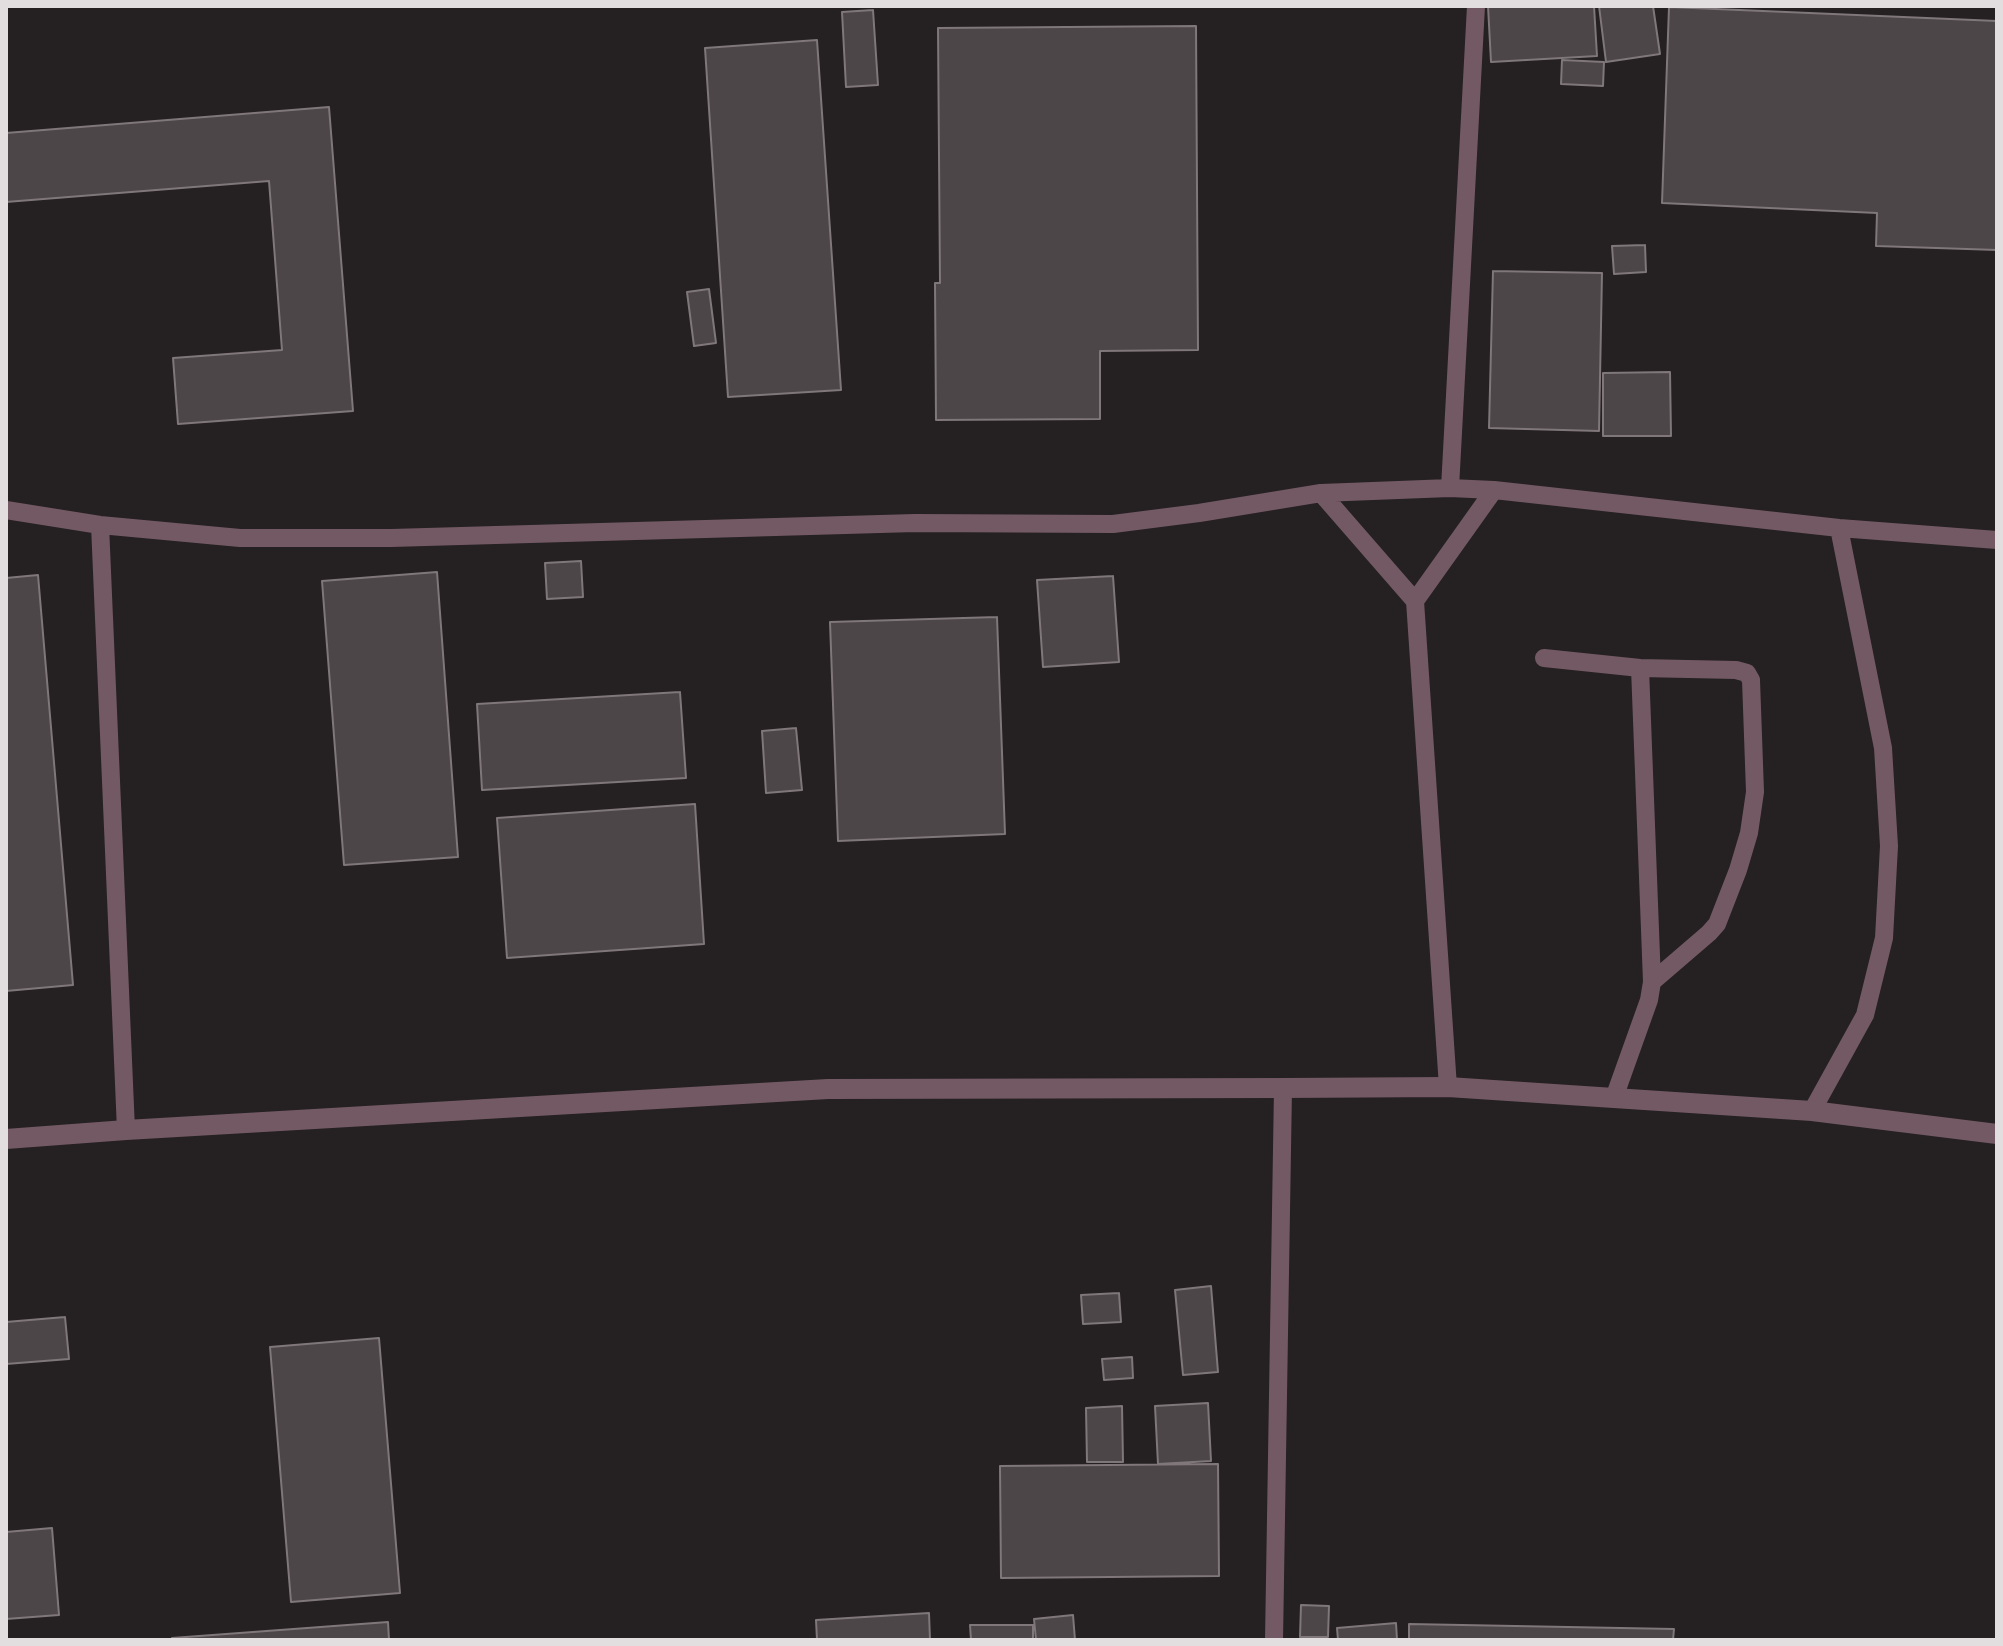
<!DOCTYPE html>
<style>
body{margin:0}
#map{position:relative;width:2003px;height:1646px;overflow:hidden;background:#252022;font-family:"Archivo Narrow",sans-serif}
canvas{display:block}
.frame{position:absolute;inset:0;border:8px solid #e2dee0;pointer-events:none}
</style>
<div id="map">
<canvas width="2003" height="1646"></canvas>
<div class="frame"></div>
</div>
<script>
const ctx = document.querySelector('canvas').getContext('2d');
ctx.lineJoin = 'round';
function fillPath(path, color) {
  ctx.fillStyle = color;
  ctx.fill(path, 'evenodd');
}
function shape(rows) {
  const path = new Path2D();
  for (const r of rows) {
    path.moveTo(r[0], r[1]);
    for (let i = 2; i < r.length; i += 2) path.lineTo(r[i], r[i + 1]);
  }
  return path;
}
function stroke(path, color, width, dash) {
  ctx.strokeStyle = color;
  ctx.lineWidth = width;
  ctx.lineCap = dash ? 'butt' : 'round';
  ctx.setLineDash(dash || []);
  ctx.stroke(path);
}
const building = shape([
 [1488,6,1594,6,1597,56,1491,62,1488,6],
 [1599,6,1653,6,1660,54,1606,62,1599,6],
 [1669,7,1997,21,1997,250,1876,246,1877,213,1662,203,1669,7],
 [873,10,878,85,846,87,842,12,873,10],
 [1196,26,1198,350,1100,351,1100,419,936,420,935,283,940,283,938,28,1196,26],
 [817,40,841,390,728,397,705,48,817,40],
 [1562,60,1604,62,1603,86,1561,84,1562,60],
 [329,107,353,411,178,424,173,358,282,350,269,181,6,202,6,133,329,107],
 [1645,245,1646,272,1614,274,1612,246,1645,245],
 [1493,271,1602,273,1599,431,1489,428,1493,271],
 [709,289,716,343,694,346,687,292,709,289],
 [1670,372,1671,436,1603,436,1603,373,1670,372],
 [581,561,583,597,547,599,545,563,581,561],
 [437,572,458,857,344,865,322,581,437,572],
 [38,575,73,985,6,991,6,578,38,575],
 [1113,576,1119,662,1043,667,1037,580,1113,576],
 [997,617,1005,834,838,841,830,622,997,617],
 [680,692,686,778,482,790,477,704,680,692],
 [796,728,802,790,766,793,762,731,796,728],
 [695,804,704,944,507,958,497,818,695,804],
 [1211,1286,1218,1372,1183,1375,1175,1290,1211,1286],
 [1119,1293,1121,1322,1083,1324,1081,1295,1119,1293],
 [65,1317,69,1359,6,1364,6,1322,65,1317],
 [379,1338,400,1593,291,1602,270,1347,379,1338],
 [1132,1357,1133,1378,1104,1380,1102,1359,1132,1357],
 [1208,1403,1211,1461,1158,1464,1155,1406,1208,1403],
 [1122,1406,1123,1462,1087,1462,1086,1408,1122,1406],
 [1218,1464,1219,1576,1001,1578,1000,1466,1218,1464],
 [52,1528,59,1615,6,1619,6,1532,52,1528],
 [1301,1605,1329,1606,1328,1637,1300,1637,1301,1605],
 [929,1613,930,1640,817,1640,816,1620,929,1613],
 [1073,1615,1075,1640,1036,1640,1034,1619,1073,1615],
 [388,1622,389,1640,172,1640,172,1638,388,1622],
 [1396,1623,1397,1640,1338,1640,1337,1628,1396,1623],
 [1409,1624,1674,1629,1673,1640,1409,1640,1409,1624],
 [970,1625,1033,1625,1033,1640,971,1640,970,1625]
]);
const lane = shape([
 [1450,488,1476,6],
 [1321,493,1415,601,1448,1087],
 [6,510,100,525,240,538,391,538,915,523,1113,524,1199,513,1321,493,1450,488,1494,490,1839,528,1997,540],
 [100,525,126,1130],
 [1415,601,1494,490],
 [1544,658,1640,668,1736,670,1747,673,1751,680,1755,792,1749,833,1738,870,1717,924,1709,933,1652,982],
 [1614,1098,1649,1000,1652,982,1640,668],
 [1812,1111,1865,1015,1884,938,1889,846,1883,748,1839,528],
 [1274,1640,1283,1088]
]);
const street = shape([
 [6,1139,126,1130,828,1089,1283,1088,1448,1087,1614,1098,1812,1111,1997,1134]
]);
fillPath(building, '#4c4648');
stroke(building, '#7f777a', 2);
stroke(lane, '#735964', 18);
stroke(street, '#735964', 20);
</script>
